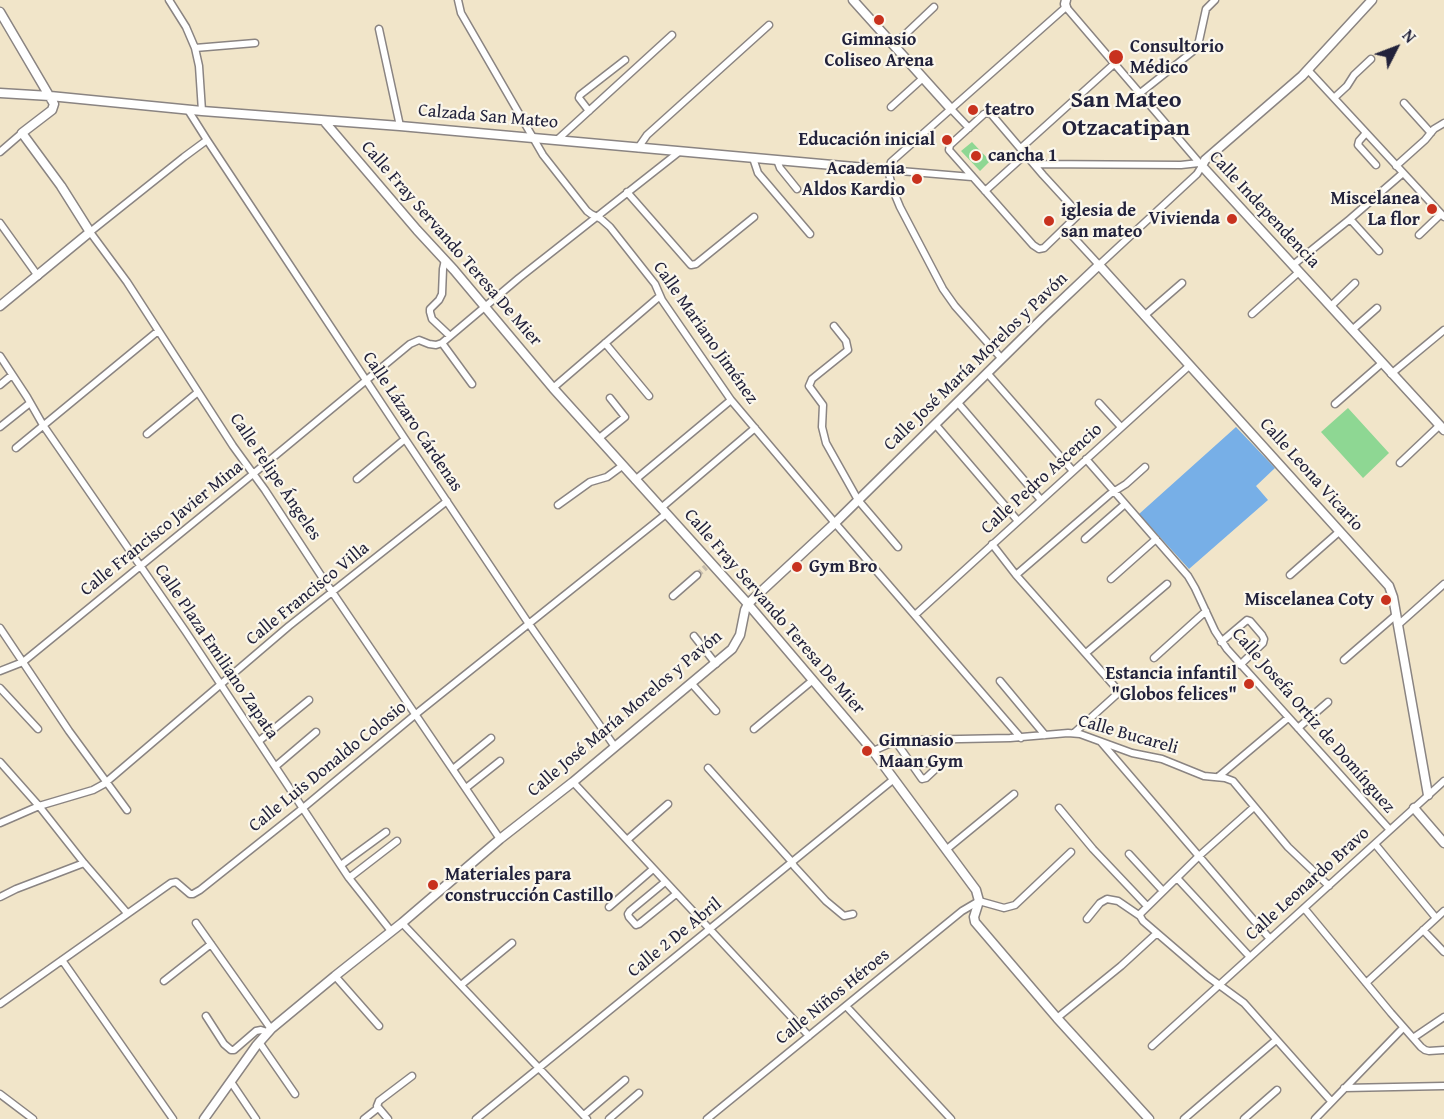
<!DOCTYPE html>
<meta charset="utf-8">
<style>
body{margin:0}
#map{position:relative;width:1444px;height:1119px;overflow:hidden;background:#f1e5c9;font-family:"Gentium Book Plus",serif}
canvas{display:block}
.north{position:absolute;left:1366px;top:18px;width:60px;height:60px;-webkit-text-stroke:4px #fbf7ec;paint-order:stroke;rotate:48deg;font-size:16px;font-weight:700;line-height:24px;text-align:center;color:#22223b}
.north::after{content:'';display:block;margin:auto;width:21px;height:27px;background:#22223b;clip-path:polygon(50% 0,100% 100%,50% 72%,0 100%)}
</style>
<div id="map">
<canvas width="1444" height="1119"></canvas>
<div class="north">N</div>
</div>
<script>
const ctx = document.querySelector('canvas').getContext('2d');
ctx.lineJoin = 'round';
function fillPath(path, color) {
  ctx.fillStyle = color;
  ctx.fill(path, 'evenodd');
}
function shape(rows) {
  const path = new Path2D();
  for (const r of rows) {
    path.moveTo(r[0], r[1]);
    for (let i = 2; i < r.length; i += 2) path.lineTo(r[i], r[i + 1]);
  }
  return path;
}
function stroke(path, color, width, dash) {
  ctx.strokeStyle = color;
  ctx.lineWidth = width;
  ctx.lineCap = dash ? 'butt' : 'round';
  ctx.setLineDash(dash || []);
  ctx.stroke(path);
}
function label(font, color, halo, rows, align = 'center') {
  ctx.font = font + ' "Gentium Book Plus",serif';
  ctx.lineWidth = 4.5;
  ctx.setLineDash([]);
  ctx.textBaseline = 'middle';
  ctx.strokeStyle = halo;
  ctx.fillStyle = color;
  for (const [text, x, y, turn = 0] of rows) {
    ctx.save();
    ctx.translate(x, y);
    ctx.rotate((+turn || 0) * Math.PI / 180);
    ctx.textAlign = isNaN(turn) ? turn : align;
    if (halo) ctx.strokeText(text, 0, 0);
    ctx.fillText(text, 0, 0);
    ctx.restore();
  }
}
const green = shape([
 [972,142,990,161,980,171,961,151],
 [1348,408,1389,453,1363,478,1321,432]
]);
const water = shape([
 [1236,427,1275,468,1256,486,1268,500,1189,569,1139,514]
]);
const streetTunnel = shape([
 [697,575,706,567]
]);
const street = shape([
 [169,0,186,27,195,48,199,66,202,111],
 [458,0,461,13,543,155,587,211,591,214,601,219,610,227,655,284,662,300,731,400,835,523,1021,738],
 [379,29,400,126],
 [894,45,934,7],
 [195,48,255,43],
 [1308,70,1444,217],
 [1139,94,1192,52,1196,48,1199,41,1206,9,1215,0],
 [1334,98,1347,86,1354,75,1371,59],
 [1404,103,1431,133],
 [891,107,923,78],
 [951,109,969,128],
 [188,110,207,140,405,439,529,624,615,747],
 [589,111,579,98,580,95,625,60],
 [988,113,992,115,1043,175,1077,212,1077,216,1044,248,1039,249,1033,245,949,150,950,145,984,114,988,113],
 [1366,133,1359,141,1358,145,1376,165],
 [207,140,184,157,90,232,127,282,233,446,265,490,322,577,500,839],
 [557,140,672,35],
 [638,148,647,135,769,25],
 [1021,148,1114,64],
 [0,152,22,133],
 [753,158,758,173,810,234],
 [777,160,780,168,797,189],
 [1034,164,1181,165,1199,163],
 [1396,166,1425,140,1434,129,1444,123],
 [888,170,891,162,1066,7,1202,166,1197,174,1099,265,1065,228],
 [888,170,893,190,900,207,943,289,955,306,1002,359],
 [888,170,972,177],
 [985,191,1026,154],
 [627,192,691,265,696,264,754,217],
 [1350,219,1379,251],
 [0,223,38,276],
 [1419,235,1441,214],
 [445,260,443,269,442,294,439,300,430,309,430,312,432,319,450,336],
 [1293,265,1350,219,1403,173],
 [1331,306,1355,283],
 [1252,314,1299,272],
 [1144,316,1182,283],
 [834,326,846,341,848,350,812,379,809,386,823,405,822,427,826,443,858,500,898,547],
 [1352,330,1377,308],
 [442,343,472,384],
 [605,343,649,396],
 [0,356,27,397,43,425,186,632,349,878,391,931],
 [988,374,1073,471],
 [1391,374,1444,330],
 [0,385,12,375],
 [553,388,660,296],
 [958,403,1041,500],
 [1099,403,1121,427],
 [1335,404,1382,363],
 [935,424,1018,521],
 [0,427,30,403],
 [147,434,198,392],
 [598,439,625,417,610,398],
 [16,448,158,331],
 [1086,459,1188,576,1195,588,1215,631,1227,649,1390,830],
 [1400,463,1440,425],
 [357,479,405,439],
 [635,480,731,400],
 [558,505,590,482,607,477,622,466],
 [661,508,755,428],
 [1085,539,1125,504],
 [992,544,1016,575,1117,689,1116,695,1074,733],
 [1016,575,1110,494,1126,484,1145,467],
 [1290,575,1340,531],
 [1111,579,1156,539],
 [673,596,697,575],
 [915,615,1189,366],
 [1398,625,1444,584],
 [0,628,69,731,127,810],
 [694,636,716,664],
 [1221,642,1247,620,1250,621,1262,635,1264,639,1263,643,1240,665],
 [1086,653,1167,584],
 [1154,658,1206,611],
 [1344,660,1396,615],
 [0,671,23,662,253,474,410,344,419,340,429,344,436,345,442,343,519,278,679,152],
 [1000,681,1045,735],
 [692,684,716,711],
 [0,688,38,729],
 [1298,728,1328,702],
 [754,729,813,680],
 [259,741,309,700],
 [896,742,922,779,926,778,942,763],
 [1101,742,1270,939],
 [873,751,889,744,911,740,1010,738,1068,733,1080,734,1132,753,1162,759,1204,776,1225,778,1233,781,1288,847,1329,886],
 [0,762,39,806,84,863,127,913],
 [912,764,958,761],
 [276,766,316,732],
 [708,768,792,862,794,866,826,901,844,916,853,914],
 [453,769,491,738],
 [1218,777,1288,718],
 [573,782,809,1036],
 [466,788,500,761],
 [1059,808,1093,849,1147,906],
 [0,823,39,806,93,790,104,784,289,626,447,501],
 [627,840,668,804],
 [1375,844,1436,918],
 [947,849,1014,794],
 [1129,854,1163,891],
 [341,865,386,832],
 [349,878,397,841],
 [1177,878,1250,957],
 [665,882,630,911,628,914,629,917,636,925,639,924,676,894],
 [0,897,16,889,84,863],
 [609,907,653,869],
 [1304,908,1391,1013,1421,1047,1425,1050,1429,1051,1444,1050],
 [1140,916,1141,913,1199,856,1254,807],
 [1087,919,1100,903,1107,899,1118,901,1140,916,1143,921,1207,976,1244,1003,1331,1101],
 [196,923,271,1029],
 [402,923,587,1119],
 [1423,930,1444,952],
 [62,960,173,1119],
 [335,976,379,1026],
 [164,981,211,944],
 [1366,983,1444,911],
 [461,985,512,943],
 [0,1004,171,883,176,882,190,894,193,894,200,890,303,808,416,714,666,514],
 [846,1006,951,1119],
 [206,1016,224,1044,231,1050,234,1050,256,1031,261,1030,267,1032],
 [1057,1018,1121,966,1157,933],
 [1413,1038,1444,1017],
 [259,1042,295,1094],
 [1152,1046,1444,781],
 [231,1082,256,1119],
 [1344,1088,1444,1086],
 [0,1094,33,1119],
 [584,1115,625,1080],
 [364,1119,378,1108],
 [388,1119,377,1106,379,1101,412,1076],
 [476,1119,894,779],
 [609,1119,639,1093],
 [707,1119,962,911,979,901,1004,908,1015,905,1071,852],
 [1184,1119,1276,1040],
 [1244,1119,1277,1090],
 [1315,1119,1403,1028]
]);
const secondary = shape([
 [853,0,951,109],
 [1372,0,1302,76,1205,160,1202,166,1444,430],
 [1066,7,1065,4,1066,0],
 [0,12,54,104,52,110,22,133,61,186,90,232,0,306],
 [0,93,50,96,202,111,400,126,888,170],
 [324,121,417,230,454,270,553,388,748,604,873,751,976,890,979,901,974,917,975,922,1057,1018,1149,1119],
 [1414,808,1444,843],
 [204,1119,256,1046,271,1029,335,976,402,923,500,839,573,782,732,649,740,635,745,610,748,604,753,599,835,523,1043,318,1099,265,1389,586,1393,597,1398,625,1428,795]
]);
const markers = [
 [879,20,6,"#c8321e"],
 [1116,57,8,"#c8321e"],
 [973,110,6,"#c8321e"],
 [947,140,6,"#c8321e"],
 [976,156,6,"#c8321e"],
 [917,179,6,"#c8321e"],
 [1432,209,6,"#c8321e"],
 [1232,219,6,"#c8321e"],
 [1049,221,6,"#c8321e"],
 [797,567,6,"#c8321e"],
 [1386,600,6,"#c8321e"],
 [1249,684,6,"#c8321e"],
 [867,751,6,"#c8321e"],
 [433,885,6,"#c8321e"]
];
const poiNames = [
 ["Gimnasio",879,40,"center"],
 ["Coliseo Arena",879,61,"center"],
 ["Consultorio",1130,47],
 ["Médico",1130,68],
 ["teatro",985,110],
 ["Educación inicial",935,140,"right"],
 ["cancha 1",988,156],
 ["Academia",905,169,"right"],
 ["Aldos Kardio",905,190,"right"],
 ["Miscelanea",1420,199,"right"],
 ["La flor",1420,220,"right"],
 ["iglesia de",1061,211],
 ["san mateo",1061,232],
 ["Vivienda",1220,219,"right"],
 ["Gym Bro",809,567],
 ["Miscelanea Coty",1374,600,"right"],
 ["Estancia infantil",1237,674,"right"],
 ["\"Globos felices\"",1237,695,"right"],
 ["Gimnasio",879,741],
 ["Maan Gym",879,762],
 ["Materiales para",445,875],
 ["construcción Castillo",445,896]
];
const streetNames = [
 ["Calzada San Mateo",488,117,5],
 ["Calle Independencia",1264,210,47],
 ["Calle Fray Servando Teresa De Mier",451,244,49],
 ["Calle Mariano Jiménez",705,333,55],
 ["Calle José María Morelos y Pavón",976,362,-44],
 ["Calle Lázaro Cárdenas",412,422,56],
 ["Calle Leona Vicario",1311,475,48],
 ["Calle Felipe Ángeles",275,477,56],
 ["Calle Pedro Ascencio",1042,479,-42],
 ["Calle Francisco Javier Mina",162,529,-39],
 ["Calle Francisco Villa",308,594,-39],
 ["Calle Fray Servando Teresa De Mier",774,612,49],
 ["Calle Plaza Emiliano Zapata",216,652,56],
 ["Calle José María Morelos y Pavón",625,714,-40],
 ["Calle Josefa Ortiz de Domínguez",1313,721,49],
 ["Calle Bucareli",1128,735,16],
 ["Calle Luis Donaldo Colosio",328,767,-39],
 ["Calle Leonardo Bravo",1308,884,-42],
 ["Calle 2 De Abril",675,938,-39],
 ["Calle Niños Héroes",833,997,-39]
];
const districtNames = [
 ["San Mateo",1126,101],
 ["Otzacatipan",1126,129]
];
fillPath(green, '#8ed793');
fillPath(water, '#77afe7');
stroke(streetTunnel, '#c8bead', 6, [6, 3]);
stroke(street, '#8a8482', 9);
stroke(secondary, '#8a8482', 11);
stroke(street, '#fff', 6);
stroke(secondary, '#fff', 8);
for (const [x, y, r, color] of markers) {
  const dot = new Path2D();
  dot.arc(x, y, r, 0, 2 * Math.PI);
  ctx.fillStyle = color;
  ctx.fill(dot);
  stroke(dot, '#fbf7ec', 2);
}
label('bold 18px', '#22223b', '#fbf7ec', poiNames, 'left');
label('18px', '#22223b', '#fbf7ec', streetNames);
label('bold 24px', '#22223b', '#fbf7ec', districtNames);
</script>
